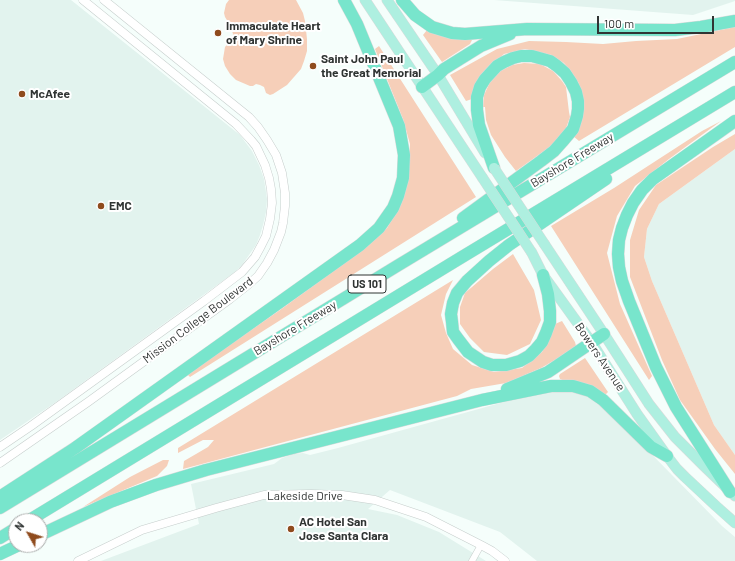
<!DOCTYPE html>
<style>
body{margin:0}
#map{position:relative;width:735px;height:561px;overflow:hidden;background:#f5fefb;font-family:Barlow,sans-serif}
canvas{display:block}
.north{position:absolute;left:8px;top:513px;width:40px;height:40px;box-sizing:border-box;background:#fff;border:1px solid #acaead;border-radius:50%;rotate:309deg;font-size:11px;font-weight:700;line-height:16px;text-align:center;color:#303433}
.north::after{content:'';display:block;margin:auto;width:14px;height:18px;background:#8f4b1d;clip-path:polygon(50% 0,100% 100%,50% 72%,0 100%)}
.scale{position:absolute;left:597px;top:16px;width:117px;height:18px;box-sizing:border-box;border:2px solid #303433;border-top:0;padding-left:5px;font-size:12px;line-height:14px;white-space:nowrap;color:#303433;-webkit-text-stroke:3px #fff;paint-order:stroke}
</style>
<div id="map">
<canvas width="735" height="561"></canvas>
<div class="north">N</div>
<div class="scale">100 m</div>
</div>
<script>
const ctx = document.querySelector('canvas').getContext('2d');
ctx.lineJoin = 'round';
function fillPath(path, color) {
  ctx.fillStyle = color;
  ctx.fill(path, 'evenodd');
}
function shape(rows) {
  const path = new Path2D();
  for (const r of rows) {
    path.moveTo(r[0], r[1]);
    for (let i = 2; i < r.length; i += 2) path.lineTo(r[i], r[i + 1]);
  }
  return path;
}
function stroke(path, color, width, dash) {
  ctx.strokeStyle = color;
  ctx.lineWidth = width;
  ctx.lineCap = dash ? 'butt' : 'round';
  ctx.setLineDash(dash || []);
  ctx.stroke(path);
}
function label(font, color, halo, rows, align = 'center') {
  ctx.font = font + ' Barlow,sans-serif';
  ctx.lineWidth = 4;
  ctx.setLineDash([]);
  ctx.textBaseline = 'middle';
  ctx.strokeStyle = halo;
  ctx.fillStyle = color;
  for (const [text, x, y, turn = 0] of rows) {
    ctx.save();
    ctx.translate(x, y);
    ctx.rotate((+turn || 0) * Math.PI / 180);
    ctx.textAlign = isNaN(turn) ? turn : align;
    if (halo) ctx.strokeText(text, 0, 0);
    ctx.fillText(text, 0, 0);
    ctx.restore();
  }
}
const built = shape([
 [0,0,71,0,240,135,252,151,259,165,264,179,267,199,266,212,263,225,260,235,256,245,242,265,235,272,56,402,0,440],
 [494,0,735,0,735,1,693,15],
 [735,149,735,455,714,425,652,281,644,257,647,229,659,204],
 [565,389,583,393,593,398,622,424,722,526,735,537,735,561,537,561,500,532,390,490,368,509,397,515,439,532,486,561,101,561,199,524,191,484,274,464,282,458,294,454,303,453,310,455,338,448,547,390]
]);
const green = shape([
 [229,0,296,0,303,13,305,21,307,39,307,51,304,61,301,69,287,85,273,94,270,95,266,93,264,87,260,85,256,84,253,86,250,86,236,80,230,74,225,66,223,59,225,47,232,39,233,34,230,25,225,17,224,13,226,4],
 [735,27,735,47,579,141,573,136,584,102,578,82,564,63,551,55,525,49,504,54,488,68,472,99,466,101,450,75,497,49,529,41,566,42,603,44,636,41,677,39],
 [427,30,469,37,472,40,470,44,442,62,423,35],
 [379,46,476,197,190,377,187,374,280,310,369,245,387,228,399,208,409,164,410,144,403,119,375,49],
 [524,63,540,64,553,71,562,81,566,87,569,112,570,117,565,131,551,146,516,171,505,157,491,135,486,120,485,107,483,107,484,95,491,80,499,72,512,65],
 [721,121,669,159,635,186,617,216,607,253,620,304,652,376,649,380,551,226,614,188,702,131],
 [735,134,735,149,659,204,647,229,644,257,652,281,714,425,735,455,735,474,715,449,680,400,662,360,630,277,630,240,639,210,656,185,713,147],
 [513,254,534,290,541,320,530,344,507,355,484,352,470,338,460,324,460,307,465,293,493,269],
 [453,280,446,294,441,315,446,333,453,349,472,365,494,372,522,368,542,352,551,336,555,324,562,321,575,342,576,346,572,350,541,368,506,383,471,389,457,396,183,469,184,461,208,447,214,440,203,440,178,453,178,448],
 [585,358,608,392,603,397,560,379,559,376,560,374],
 [163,460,169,460,167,466,157,476,83,507,130,477]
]);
const minor = shape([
 [472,561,481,545]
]);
const tertiary = shape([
 [0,447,31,426,204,301,242,272,255,257,261,246,266,236,270,219,272,203,271,189,269,178,265,165,256,146,251,140,236,124,83,0],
 [0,463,88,402,230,299,249,284,258,276,267,263,274,250,281,232,283,223,285,206,285,193,282,173,276,155,267,140,258,127,249,117,104,0],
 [78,561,142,530,216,508,264,495,311,494,342,495,375,500,426,517,481,545,492,551,505,561]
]);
const primary = shape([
 [365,0,482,177],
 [387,0,438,75,485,153],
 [545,245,604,334,649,404,675,437,704,466,735,496],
 [532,253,543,275,592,343,637,414,667,456,677,469,685,477,716,506,735,523]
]);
const motorway = shape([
 [402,0,415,15,432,27,452,33,465,34,527,29,675,30,701,27,735,21],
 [422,87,438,75,444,69,481,46,510,34],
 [463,218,541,161,554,151,562,142,573,129,577,116,578,109,578,101,576,92,571,82,565,73,557,66,550,61,532,56,521,56,513,58,504,62,497,66,485,79,480,87,477,97,477,110,479,125,494,168],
 [543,275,548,294,550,311,550,322,546,333,542,342,536,349,529,356,520,361,506,365,492,365,483,362,468,352,458,339,453,332,452,322,451,314,453,303,457,293,467,281,489,261,509,245,606,179],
 [507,389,548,372,604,334],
 [730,492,676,407,656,367,629,301,622,281,619,267,618,254,619,240,622,228,627,215,633,203,642,190,653,179,735,121],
 [0,498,1,496,75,448,360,245,379,228,393,208,398,196,403,178,404,155,399,126,357,24,344,0],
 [0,508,397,266,735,62],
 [28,521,462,257,735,92],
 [40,535,110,502,156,485,206,470,482,400,551,386,573,386,590,391,603,400,651,447,667,456],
 [0,538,16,528],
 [0,554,19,545]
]);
const primaryBridge = shape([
 [494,168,545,245],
 [482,177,532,253]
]);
const markers = [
 [218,33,4,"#8f4b1d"],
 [313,66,4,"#8f4b1d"],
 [22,94,4,"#8f4b1d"],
 [101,206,4,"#8f4b1d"],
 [291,529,4,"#8f4b1d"]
];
const shields = [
 [367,284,38]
];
const shieldNames = [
 ["US 101",367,284]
];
const poiNames = [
 ["Immaculate Heart",226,26],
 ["of Mary Shrine",226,40],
 ["Saint John Paul",321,59],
 ["the Great Memorial",321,73],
 ["McAfee",30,94],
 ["EMC",109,206],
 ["AC Hotel San",299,522],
 ["Jose Santa Clara",299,536]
];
const streetNames = [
 ["Bayshore Freeway",572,160,-31],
 ["Mission College Boulevard",198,320,-37],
 ["Bayshore Freeway",295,328,-31],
 ["Bowers Avenue",600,357,56],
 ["Lakeside Drive",305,496]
];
fillPath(built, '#e2f3ee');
fillPath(green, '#f6cfb9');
stroke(minor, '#c6cecc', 7);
stroke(tertiary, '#c6cecc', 9);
stroke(primary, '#dadada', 11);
stroke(motorway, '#dadada', 13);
stroke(minor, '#fff', 6);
stroke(tertiary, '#fff', 8);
stroke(primary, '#aeefe0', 10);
stroke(motorway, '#78e5cc', 12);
stroke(primaryBridge, '#dadada', 11, []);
stroke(primaryBridge, '#aeefe0', 10);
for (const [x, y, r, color] of markers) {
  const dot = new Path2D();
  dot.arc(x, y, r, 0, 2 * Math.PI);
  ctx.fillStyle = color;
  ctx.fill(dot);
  stroke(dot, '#fff', 1.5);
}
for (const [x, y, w] of shields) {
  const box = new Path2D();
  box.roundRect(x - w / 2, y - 9, w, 18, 3);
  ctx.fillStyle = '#fff';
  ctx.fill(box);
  stroke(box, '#303433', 1);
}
label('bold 11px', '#303433', null, shieldNames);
label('bold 12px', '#303433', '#fff', poiNames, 'left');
label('12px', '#303433', '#fff', streetNames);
</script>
